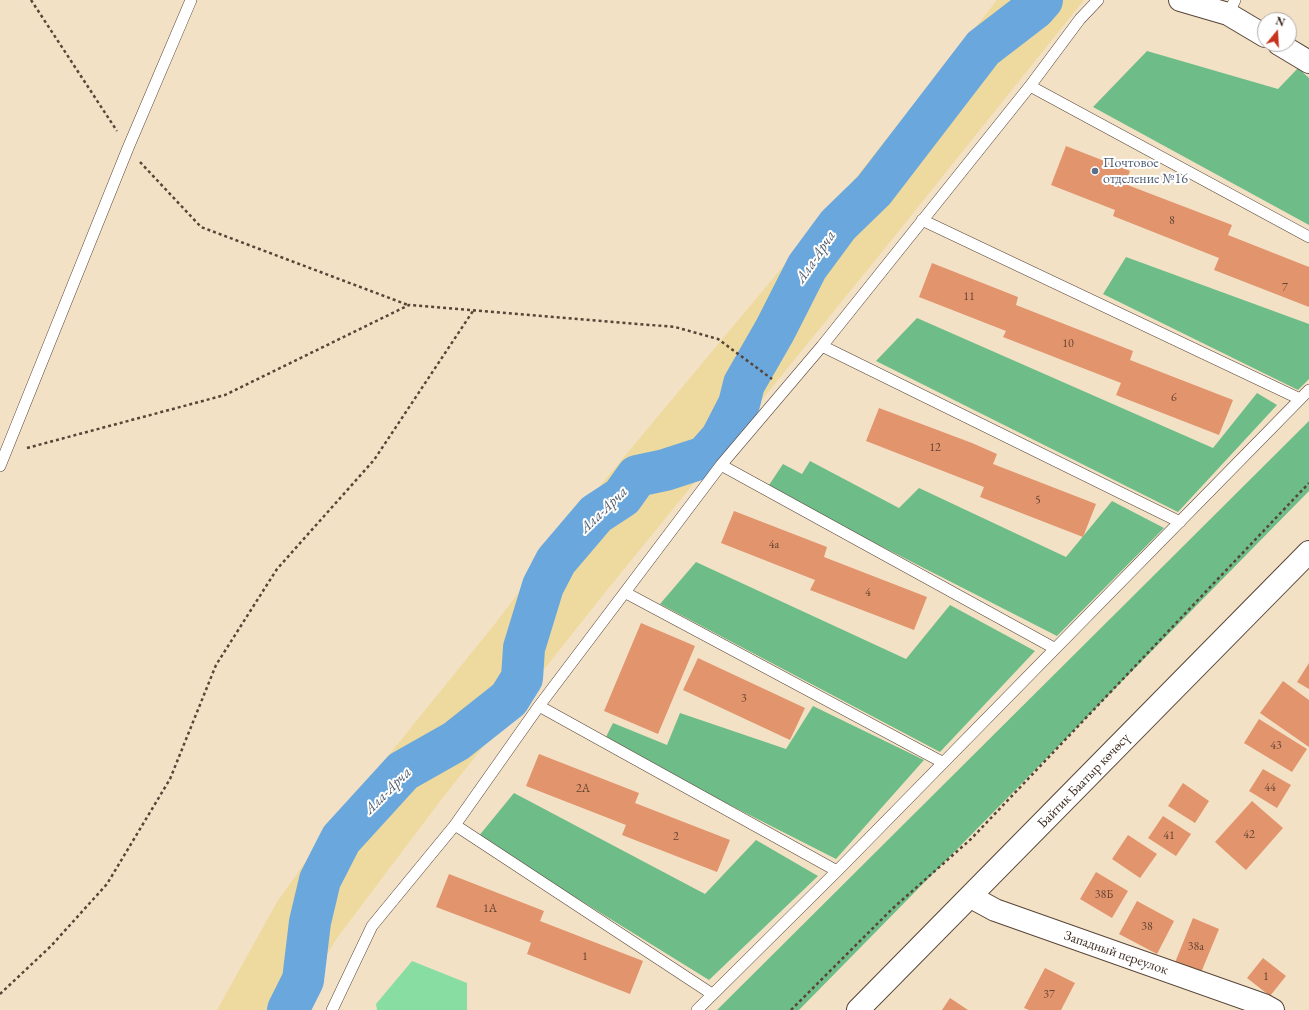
<!DOCTYPE html>
<meta charset="utf-8">
<style>
body{margin:0}
#map{position:relative;width:1309px;height:1010px;overflow:hidden;background:#f3e1c6;font-family:"EB Garamond",serif}
canvas{display:block}
.north{position:absolute;left:1257px;top:12px;width:40px;height:40px;box-sizing:border-box;background:#fff;border:1px solid #b1aaa5;border-radius:50%;rotate:18deg;font-size:11px;font-weight:700;line-height:16px;text-align:center;color:#3b2a1e}
.north::after{content:'';display:block;margin:auto;width:14px;height:18px;background:#c8321e;clip-path:polygon(50% 0,100% 100%,50% 72%,0 100%)}
</style>
<div id="map">
<canvas width="1309" height="1010"></canvas>
<div class="north">N</div>
</div>
<script>
const ctx = document.querySelector('canvas').getContext('2d');
ctx.lineJoin = 'round';
function fillPath(path, color) {
  ctx.fillStyle = color;
  ctx.fill(path, 'evenodd');
}
function shape(rows) {
  const path = new Path2D();
  for (const r of rows) {
    path.moveTo(r[0], r[1]);
    for (let i = 2; i < r.length; i += 2) path.lineTo(r[i], r[i + 1]);
  }
  return path;
}
function stroke(path, color, width, dash) {
  ctx.strokeStyle = color;
  ctx.lineWidth = width;
  ctx.lineCap = dash ? 'butt' : 'round';
  ctx.setLineDash(dash || []);
  ctx.stroke(path);
}
function label(font, color, halo, rows, align = 'center') {
  ctx.font = font + ' "EB Garamond",serif';
  ctx.lineWidth = 4;
  ctx.setLineDash([]);
  ctx.textBaseline = 'middle';
  ctx.strokeStyle = halo;
  ctx.fillStyle = color;
  for (const [text, x, y, turn = 0] of rows) {
    ctx.save();
    ctx.translate(x, y);
    ctx.rotate((+turn || 0) * Math.PI / 180);
    ctx.textAlign = isNaN(turn) ? turn : align;
    if (halo) ctx.strokeText(text, 0, 0);
    ctx.fillText(text, 0, 0);
    ctx.restore();
  }
}
const green = shape([
 [412,961,467,983,467,1010,377,1010,376,1004]
]);
const forest = shape([
 [1147,51,1278,89,1298,68,1309,78,1309,225,1093,107],
 [1126,257,1309,324,1309,379,1298,390,1103,294],
 [917,318,1213,448,1257,393,1277,405,1178,512,876,361],
 [1309,421,1309,491,799,1010,717,1010],
 [810,461,899,508,919,488,1066,557,1112,501,1164,528,1057,636,767,488,783,464,802,474],
 [696,562,906,659,950,605,1035,651,940,752,660,604],
 [813,706,924,760,836,859,604,741,613,723,667,745,680,713,786,749],
 [514,793,705,894,756,840,818,876,709,980,478,837]
]);
const sand = shape([
 [997,0,1084,0,878,257,599,600,441,800,337,938,315,974,297,1010,217,1010,277,902,328,830,494,625,603,482,826,215]
]);
const river = shape([
 [288,1010,303,980,310,922,320,880,341,839,403,771,456,741,509,699,522,678,524,648,543,586,556,561,596,514,622,497,637,476,665,470,705,457,721,439,739,404,744,384,775,330,807,267,838,225,874,190,983,48,1035,8,1042,0]
]);
const building = shape([
 [1066,146,1130,171,1125,184,1232,225,1228,235,1309,267,1309,307,1214,270,1219,258,1113,216,1115,210,1051,185],
 [932,263,1018,297,1016,305,1133,351,1130,360,1233,400,1219,435,1116,395,1121,383,1003,337,1006,331,919,297],
 [879,408,972,443,997,454,993,464,1096,504,1083,537,980,497,984,487,866,441],
 [734,511,827,547,824,557,927,597,914,630,810,590,815,580,721,543],
 [641,623,695,646,658,734,604,711],
 [698,658,805,708,790,740,683,690],
 [1309,663,1309,689,1297,682],
 [1283,681,1309,700,1309,747,1260,713],
 [1259,719,1307,749,1292,772,1244,743],
 [539,754,639,793,635,803,730,840,717,872,622,835,626,825,526,786],
 [1263,769,1291,785,1277,808,1249,791],
 [1183,783,1209,801,1195,823,1168,806],
 [1252,801,1283,828,1246,870,1215,842],
 [1163,816,1191,834,1176,856,1148,838],
 [1128,835,1157,854,1140,878,1112,859],
 [1096,872,1128,891,1112,918,1080,899],
 [449,874,544,911,540,921,643,961,630,994,527,954,531,943,436,907],
 [1137,901,1174,921,1157,954,1119,934],
 [1193,918,1219,929,1200,975,1174,965],
 [1263,958,1286,976,1270,996,1247,978],
 [1045,968,1075,983,1061,1010,1029,1010,1024,1008],
 [950,998,968,1010,942,1010]
]);
const path = shape([
 [31,0,117,131],
 [140,162,201,227,408,305],
 [27,448,225,395,409,305,675,327,718,339,772,379],
 [0,994,51,946,107,884,170,779,216,665,277,569,374,460,473,311],
 [791,1010,892,909,971,839,1309,483]
]);
const lane = shape([
 [1228,14,1235,0],
 [1030,86,1309,237],
 [922,220,1300,399],
 [822,346,1180,522],
 [721,465,1054,648],
 [0,466,128,148,191,0],
 [626,593,942,762],
 [539,706,837,871],
 [455,825,712,994],
 [332,1010,372,926,455,825,539,706,721,465,822,346,1030,86,1080,19,1098,0],
 [697,1010,837,871,1309,390]
]);
const street = shape([
 [1180,0,1228,14,1265,36],
 [1279,44,1309,62],
 [971,897,995,910,1264,1005,1273,1010]
]);
const secondary = shape([
 [858,1010,1309,552]
]);
const markers = [
 [1095,171,4,"#5c6f8a"]
];
const numberNames = [
 ["8",1172,221],
 ["7",1285,288],
 ["11",969,297],
 ["10",1068,344],
 ["6",1174,398],
 ["12",935,448],
 ["5",1038,500],
 ["4а",774,545],
 ["4",868,593],
 ["3",744,699],
 ["43",1276,746],
 ["44",1270,788],
 ["2А",583,789],
 ["42",1249,835],
 ["41",1169,836],
 ["2",676,837],
 ["38Б",1104,895],
 ["1А",490,909],
 ["38",1147,927],
 ["38а",1196,947],
 ["1",585,957],
 ["1",1266,977],
 ["37",1049,995]
];
const serviceNames = [
 ["Почтовое",1103,163],
 ["отделение №16",1103,179]
];
const streetNames = [
 ["Байтик Баатыр көчөсү",1084,781,-46],
 ["Западный переулок",1116,953,19]
];
const waterNames = [
 ["Ала-Арча",816,257,-56],
 ["Ала-Арча",604,510,-44],
 ["Ала-Арча",388,791,-45]
];
fillPath(green, '#88dea2');
fillPath(forest, '#6ebd88');
fillPath(sand, '#eeda9e');
stroke(river, '#6aa7dc', 42);
fillPath(building, '#e2946d');
stroke(lane, '#574537', 12);
stroke(street, '#574537', 24);
stroke(secondary, '#574537', 24);
stroke(path, '#574537', 2.5, [3, 3]);
stroke(lane, '#fff', 11);
stroke(street, '#fff', 22);
stroke(secondary, '#fff', 22);
for (const [x, y, r, color] of markers) {
  const dot = new Path2D();
  dot.arc(x, y, r, 0, 2 * Math.PI);
  ctx.fillStyle = color;
  ctx.fill(dot);
  stroke(dot, '#fff', 1.5);
}
label('12px', '#654432', null, numberNames);
label('14px', '#4e5e75', '#fff', serviceNames, 'left');
label('14px', '#3b2a1e', '#fff', streetNames);
label('italic 15px', '#4e5c6a', '#fff', waterNames);
</script>
